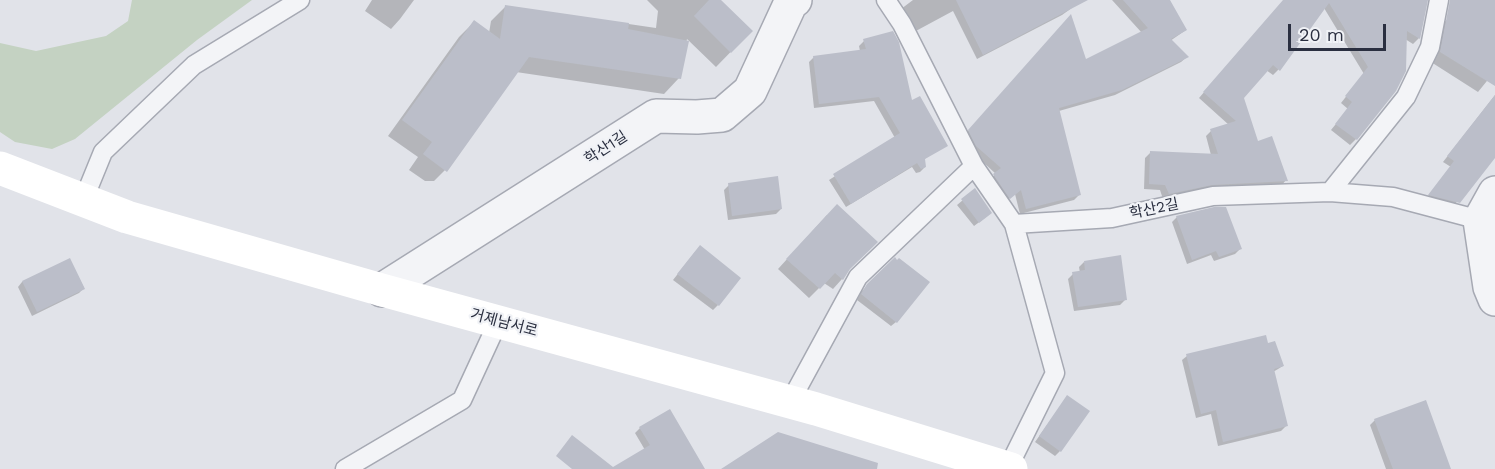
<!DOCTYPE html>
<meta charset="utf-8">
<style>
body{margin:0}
#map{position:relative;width:1495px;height:469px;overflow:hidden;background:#e1e3e9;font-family:"Work Sans",sans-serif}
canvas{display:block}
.scale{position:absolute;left:1288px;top:24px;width:98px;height:27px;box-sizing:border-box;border:3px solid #2a2f40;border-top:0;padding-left:8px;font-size:18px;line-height:21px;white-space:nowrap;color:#2a2f40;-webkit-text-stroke:4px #f0f2f6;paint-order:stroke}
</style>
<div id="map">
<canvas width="1495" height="469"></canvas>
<div class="scale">20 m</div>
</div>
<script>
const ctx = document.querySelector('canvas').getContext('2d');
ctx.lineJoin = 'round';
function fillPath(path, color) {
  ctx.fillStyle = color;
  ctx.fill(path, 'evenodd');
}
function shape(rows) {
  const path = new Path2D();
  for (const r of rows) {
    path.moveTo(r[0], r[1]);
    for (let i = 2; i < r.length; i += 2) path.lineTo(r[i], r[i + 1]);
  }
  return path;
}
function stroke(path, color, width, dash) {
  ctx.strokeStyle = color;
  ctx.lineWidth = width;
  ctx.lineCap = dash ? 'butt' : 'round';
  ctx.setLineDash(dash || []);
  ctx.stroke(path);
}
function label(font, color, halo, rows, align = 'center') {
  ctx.font = font + ' "Work Sans","Noto Sans KR",sans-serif';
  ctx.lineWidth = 4.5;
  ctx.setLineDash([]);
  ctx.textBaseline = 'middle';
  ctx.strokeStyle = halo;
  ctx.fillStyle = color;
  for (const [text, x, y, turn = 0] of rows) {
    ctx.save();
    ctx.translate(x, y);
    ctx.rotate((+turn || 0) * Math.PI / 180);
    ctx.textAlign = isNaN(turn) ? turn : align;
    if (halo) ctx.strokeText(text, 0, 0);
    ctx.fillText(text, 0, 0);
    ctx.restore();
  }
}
const green = shape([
 [132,0,252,0,197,40,75,139,52,149,15,142,0,132,0,43,36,51,106,36,128,21]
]);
const shadow = shape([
 [372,0,414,0,400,19,391,29,365,11],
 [647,0,719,0,751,31,716,67,687,39,679,78,664,94,516,72,449,166,434,181,425,181,409,170,418,157,388,136,459,37,474,22,489,33,491,21,506,6,656,28,658,11],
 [913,0,1083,0,1062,15,977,59,953,11,914,32,901,9],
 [1112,0,1168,0,1186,30,1170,41,1187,57,1181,62,1115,95,1059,111,1080,194,1074,200,1020,214,1015,194,1004,203,988,181,996,174,971,151,963,137,1065,22,1085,61,1142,33],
 [1321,0,1426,0,1419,38,1413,44,1405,39,1395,90,1356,139,1350,145,1331,130,1348,109,1341,103,1364,74,1324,8,1278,70,1273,75,1266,70,1242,98,1257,143,1286,180,1281,186,1163,199,1160,190,1144,189,1145,158,1151,152,1211,155,1206,136,1211,131,1229,125,1199,98,1242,48],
 [1469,0,1495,0,1495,71,1478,92,1431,62,1438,28],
 [864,41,911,103,946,145,923,160,925,167,920,172,916,173,912,167,846,207,829,180,895,138,874,101,814,108,809,62,814,57,860,51,859,46],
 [1495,95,1495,150,1453,207,1425,200,1451,167,1443,162],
 [729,185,781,209,776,214,728,220,724,190],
 [975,190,986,217,974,226,957,205],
 [827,215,848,269,842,279,833,289,824,283,809,298,778,269],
 [1177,217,1240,249,1235,254,1214,261,1211,255,1187,264,1172,222],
 [695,252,718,305,713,310,673,280],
 [70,260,84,288,79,293,32,316,18,287,22,282],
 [895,260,896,322,891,326,857,300,862,291],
 [1084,262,1125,300,1120,305,1074,311,1068,279,1073,274,1080,273,1079,267],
 [1267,345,1283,366,1273,372,1286,426,1281,431,1218,446,1211,414,1196,418,1182,360,1187,356],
 [1067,397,1060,451,1055,456,1035,442],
 [1375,420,1450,469,1386,469,1370,425],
 [640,428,703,469,613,469,645,450,635,433]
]);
const building = shape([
 [709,0,721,0,753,31,731,53,694,16],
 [956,0,1088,0,983,55],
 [1123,0,1170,0,1187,30,1171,39,1189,57,1122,90,1059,108,1081,195,1026,209,1021,190,1010,199,993,174,1001,168,976,146,968,130,1071,14,1086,59,1148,28],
 [1283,0,1428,0,1420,39,1407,31,1406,71,1396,91,1357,140,1335,124,1352,102,1345,96,1368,67,1329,3,1280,71,1273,65,1244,98,1258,141,1272,136,1288,181,1212,185,1169,194,1165,185,1149,184,1150,151,1218,154,1210,129,1236,121,1203,92],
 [1450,0,1495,0,1495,86,1440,52],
 [505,5,629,23,628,29,689,41,681,79,529,57,447,172,423,154,432,142,402,120,474,20,500,39],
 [893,31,899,42,912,100,920,96,948,146,925,159,926,167,921,169,917,163,851,204,833,174,900,133,879,97,819,104,813,56,866,49,863,39],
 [1495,95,1495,158,1460,203,1428,195,1454,161,1447,156],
 [778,176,782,209,732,216,728,183],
 [975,188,992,213,979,223,961,199],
 [837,204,878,242,850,269,843,280,835,273,820,289,786,259],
 [1214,207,1226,207,1242,249,1219,257,1216,251,1192,260,1176,216],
 [700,245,741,278,719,306,677,274],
 [1121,255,1127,300,1078,307,1072,272,1085,270,1084,261],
 [895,257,897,260,899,258,930,282,897,323,861,294,867,284],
 [70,258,85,289,37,312,22,281],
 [1266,335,1268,343,1275,341,1284,366,1274,369,1288,426,1223,442,1216,410,1201,414,1186,354],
 [1067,395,1090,411,1061,452,1039,436],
 [1426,400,1451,469,1393,469,1374,419],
 [670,409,705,469,572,469,556,456,572,435,613,467,650,445,639,427],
 [778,432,878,463,877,469,721,469]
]);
const lane = shape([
 [886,0,902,24,974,166,1014,224],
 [1330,192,1393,197,1480,220],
 [83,201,103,152,194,65,300,0],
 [790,402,858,277,974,166],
 [1008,468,1055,373,1014,224,1112,218,1213,196,1330,192,1406,97,1430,47,1439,0],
 [345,469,462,400,498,322]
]);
const street = shape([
 [1495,193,1480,220,1490,287,1495,299],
 [382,290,656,116,697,117,722,115,750,91,792,0,795,0]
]);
const secondary = shape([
 [0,168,127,217,382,290,816,409,1011,469]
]);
const streetNames = [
 ["학산1길",606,148,-33],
 ["학산2길",1154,209,-12],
 ["거제남서로",504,323,15]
];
fillPath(green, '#c4d2c2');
fillPath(shadow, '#0003');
fillPath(building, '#bbbec9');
stroke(lane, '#a6a9b3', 21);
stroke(street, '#a6a9b3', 36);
stroke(lane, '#f3f4f7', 18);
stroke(street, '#f3f4f7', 33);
stroke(secondary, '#fff', 33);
label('15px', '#2a2f40', '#f0f2f6', streetNames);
</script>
